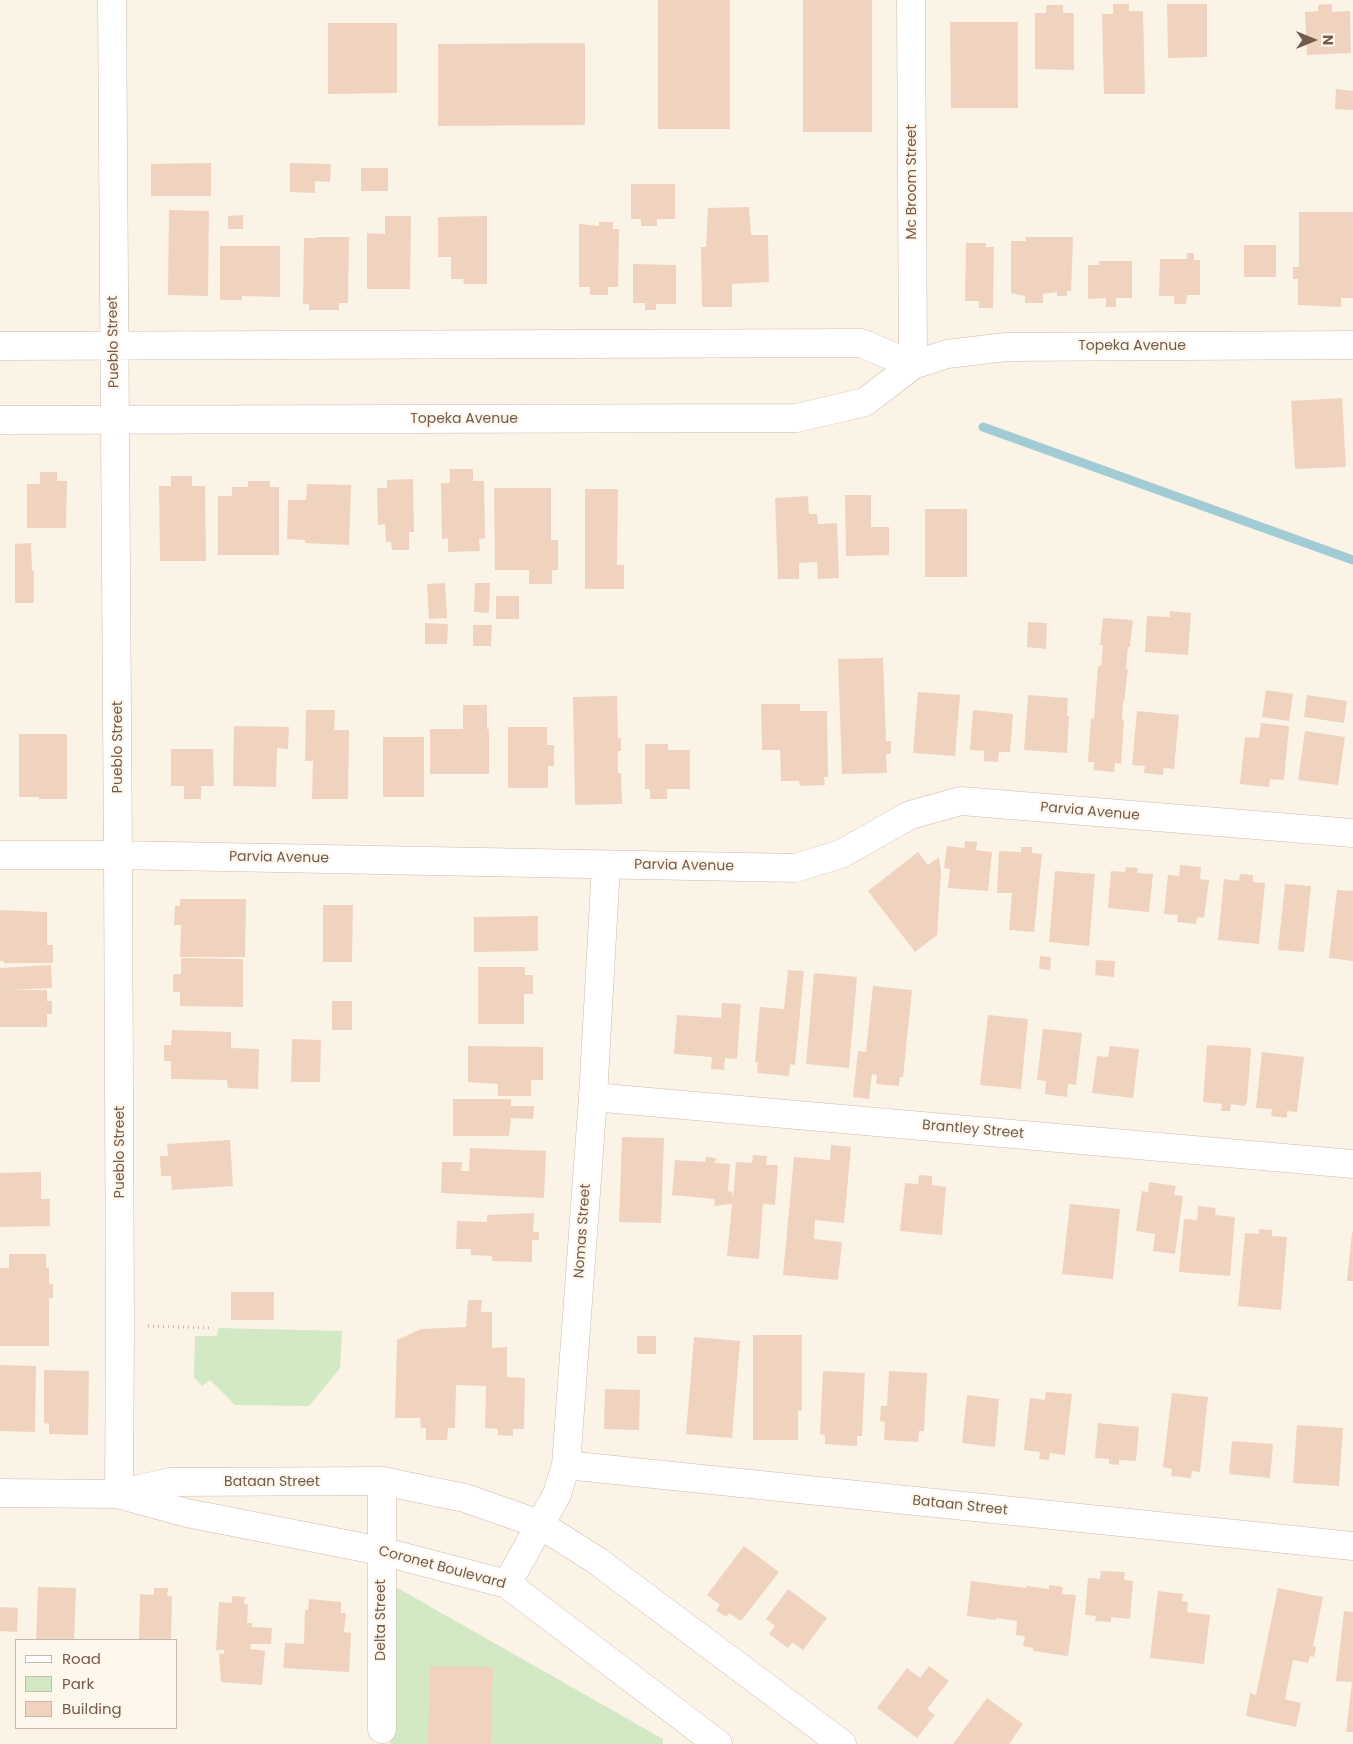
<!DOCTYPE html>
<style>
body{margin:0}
#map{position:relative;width:1353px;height:1744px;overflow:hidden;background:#fbf3e6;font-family:Poppins,sans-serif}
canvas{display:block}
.legend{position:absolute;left:15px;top:1639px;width:162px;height:90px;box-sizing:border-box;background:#fef7ec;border:1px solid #c6b8ac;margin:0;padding:6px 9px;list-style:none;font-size:15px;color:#735a4c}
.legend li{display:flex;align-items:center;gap:10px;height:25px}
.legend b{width:25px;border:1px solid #c6b8ac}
.north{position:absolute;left:1288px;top:15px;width:50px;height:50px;-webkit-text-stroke:4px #fef7ec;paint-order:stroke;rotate:90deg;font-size:14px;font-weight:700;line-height:20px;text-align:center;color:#735a4c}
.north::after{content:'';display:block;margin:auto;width:18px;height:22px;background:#735a4c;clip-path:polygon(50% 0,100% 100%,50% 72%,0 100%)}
</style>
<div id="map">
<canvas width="1353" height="1744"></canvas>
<ul class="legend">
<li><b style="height:6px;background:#fff"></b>Road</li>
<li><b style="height:14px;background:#d3e8c5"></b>Park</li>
<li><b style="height:14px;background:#efd3bf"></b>Building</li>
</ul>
<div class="north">N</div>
</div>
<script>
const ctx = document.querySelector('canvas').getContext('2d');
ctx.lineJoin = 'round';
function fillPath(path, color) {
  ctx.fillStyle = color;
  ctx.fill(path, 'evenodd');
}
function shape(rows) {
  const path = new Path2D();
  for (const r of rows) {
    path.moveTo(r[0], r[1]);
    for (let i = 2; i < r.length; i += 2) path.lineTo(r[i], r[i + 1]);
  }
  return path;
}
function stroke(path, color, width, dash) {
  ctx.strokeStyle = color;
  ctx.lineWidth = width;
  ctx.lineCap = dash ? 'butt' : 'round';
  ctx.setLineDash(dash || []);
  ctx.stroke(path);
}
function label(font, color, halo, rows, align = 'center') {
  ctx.font = font + ' Poppins,sans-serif';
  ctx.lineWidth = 4.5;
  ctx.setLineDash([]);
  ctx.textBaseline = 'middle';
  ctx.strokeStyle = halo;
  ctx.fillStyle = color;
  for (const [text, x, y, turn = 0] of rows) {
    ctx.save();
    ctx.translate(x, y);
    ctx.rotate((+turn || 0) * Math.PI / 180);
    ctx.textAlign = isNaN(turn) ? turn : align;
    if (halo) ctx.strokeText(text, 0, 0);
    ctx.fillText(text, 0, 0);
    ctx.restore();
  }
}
const green = shape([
 [218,1328,342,1331,340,1368,309,1406,235,1405,210,1380,202,1386,194,1377,195,1336,217,1336],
 [394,1586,663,1739,663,1744,390,1744]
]);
const stream = shape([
 [983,427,1353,560]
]);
const building = shape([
 [658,0,730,0,730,129,658,129],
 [803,0,872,0,872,132,803,132],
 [1113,4,1129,4,1129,11,1143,11,1145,94,1104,94,1102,14,1113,14],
 [1167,4,1207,4,1207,57,1168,58],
 [1332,4,1332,12,1350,11,1351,53,1307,55,1305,12,1318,11,1318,5],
 [1046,5,1063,5,1063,13,1074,13,1074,70,1035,69,1035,13,1046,13],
 [950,22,1018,22,1018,108,951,108],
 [328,23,397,23,397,93,328,94],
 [585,43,585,125,438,126,438,44],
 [1336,89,1353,91,1353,110,1335,109],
 [211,163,211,196,151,196,151,164],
 [290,163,331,164,330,182,315,181,315,193,290,192],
 [361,168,388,168,388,191,361,191],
 [631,184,675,184,675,219,657,219,657,226,641,226,641,219,631,219],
 [749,207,751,235,768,235,769,282,732,284,732,307,702,307,701,247,706,247,708,208],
 [169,210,209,211,208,296,168,295],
 [1299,212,1353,212,1353,298,1341,298,1341,307,1298,305,1298,279,1293,279,1293,267,1299,267],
 [243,215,243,229,228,229,228,216],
 [385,216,411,216,410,289,367,289,367,233,385,234],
 [487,216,487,284,464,284,463,279,451,279,451,257,438,257,438,217],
 [599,222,613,222,613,229,619,229,618,287,608,287,608,295,590,295,590,287,579,287,579,224,599,226],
 [317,237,349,237,348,303,339,303,339,310,309,310,309,304,303,304,304,238,317,238],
 [1026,237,1073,237,1071,291,1067,291,1067,296,1057,296,1057,292,1043,294,1043,303,1025,303,1025,296,1011,293,1011,241,1026,241],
 [966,243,986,243,986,247,994,247,993,308,979,308,979,301,965,301],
 [1244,245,1276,245,1276,277,1244,277],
 [220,246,280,246,280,297,242,296,242,300,220,300],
 [1187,253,1194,253,1194,260,1200,260,1200,295,1187,295,1186,304,1174,304,1174,296,1159,296,1160,259,1187,259],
 [1099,261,1132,261,1132,298,1116,298,1116,307,1106,307,1106,298,1088,299,1088,265,1099,265],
 [633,264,676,265,676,304,656,304,656,310,645,310,645,303,633,303],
 [1342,398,1346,467,1295,469,1291,401],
 [450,469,473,469,473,481,484,481,485,538,479,539,480,551,448,552,448,538,442,539,441,483,450,483],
 [40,472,57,472,57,481,67,481,66,528,27,528,27,484,40,484],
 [171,476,192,476,192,486,205,486,206,561,160,561,159,486,171,486],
 [413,479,414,532,409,532,409,550,392,550,391,542,386,542,385,524,378,525,377,488,387,488,387,480],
 [248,481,270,481,270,487,279,487,279,555,218,555,218,496,232,496,232,487,248,487],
 [307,484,351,485,349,545,305,543,305,540,287,539,288,500,306,500],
 [494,488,551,488,551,540,558,540,558,570,552,570,552,584,529,584,529,570,495,570],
 [585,489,618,489,617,565,624,565,624,589,585,589],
 [845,495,871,495,871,527,889,527,889,555,846,556],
 [808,496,809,514,817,514,818,524,837,523,839,578,818,579,817,562,799,563,799,579,778,579,775,498],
 [925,509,967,509,967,577,925,577],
 [31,543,32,571,34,571,34,603,15,603,15,544],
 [445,583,447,618,429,619,427,584],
 [475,583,490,583,489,613,474,612],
 [496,596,519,596,519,619,496,619],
 [1170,611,1191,613,1188,655,1145,652,1147,616,1170,617],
 [1103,618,1133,620,1130,647,1128,647,1126,669,1128,669,1124,702,1123,701,1122,720,1124,720,1121,764,1115,763,1114,772,1093,770,1094,762,1088,762,1091,718,1094,719,1098,666,1101,666,1103,645,1100,645],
 [1028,622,1047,623,1046,649,1027,647],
 [425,623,448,624,447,644,425,644],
 [473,625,492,625,491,646,473,646],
 [883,658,886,741,891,741,891,754,886,754,887,773,842,774,838,659],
 [1266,690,1293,694,1289,721,1262,717],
 [918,692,960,695,955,756,913,753],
 [1028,695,1068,698,1067,716,1069,716,1067,753,1024,750],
 [1307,695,1347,701,1344,723,1304,717],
 [617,696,618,738,621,738,621,751,618,751,618,773,621,773,622,804,575,805,573,697],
 [761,704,800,704,800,711,827,711,828,777,824,777,825,785,800,786,799,781,781,781,780,750,762,750],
 [463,705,487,705,487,729,489,729,489,774,430,774,430,729,463,729],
 [306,710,335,710,334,730,349,730,348,799,312,799,313,761,305,761],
 [973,710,1013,714,1010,752,999,752,998,762,984,761,984,751,970,750],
 [1137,711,1179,715,1174,769,1164,768,1163,775,1144,773,1145,766,1132,765],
 [1261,723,1289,726,1284,780,1270,779,1269,787,1240,784,1245,737,1259,738],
 [234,726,289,727,288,749,277,748,276,787,233,786],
 [508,727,547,727,547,745,554,745,554,766,548,766,548,788,508,788],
 [1305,731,1345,737,1338,785,1298,780],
 [19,734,67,734,67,799,39,799,39,797,19,797],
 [383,737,424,737,424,797,383,797],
 [645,744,668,744,668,750,690,750,690,789,667,789,667,799,650,799,650,789,645,789],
 [171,749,213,749,214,786,201,786,201,799,184,799,184,786,171,786],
 [965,841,977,842,976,850,992,852,988,891,948,888,950,869,944,868,947,846,964,848],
 [1021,847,1032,847,1032,853,1042,854,1034,932,1009,930,1012,893,997,893,999,851,1021,852],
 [918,852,928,865,939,857,941,872,937,935,915,952,868,891],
 [1180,865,1201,867,1200,879,1209,880,1204,918,1197,917,1196,924,1177,922,1178,915,1164,914,1168,875,1179,876],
 [1126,867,1138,868,1137,873,1153,874,1149,912,1108,908,1111,871,1125,872],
 [1055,871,1095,874,1089,946,1049,942],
 [1240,874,1253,875,1253,882,1265,883,1259,944,1218,940,1224,879,1239,881],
 [1285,884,1311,886,1304,952,1278,950],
 [1337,890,1353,891,1353,961,1329,958],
 [180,899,246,899,245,957,180,957,181,925,174,925,175,906,180,906],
 [323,905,353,905,352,962,323,962],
 [0,910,47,912,47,945,53,945,53,963,4,963,4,961,0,961],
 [538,916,538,951,474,952,474,917],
 [1040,956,1051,957,1050,970,1039,969],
 [181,958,243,959,243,1007,180,1006,180,992,173,992,173,974,181,974],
 [1096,960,1115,961,1114,977,1095,975],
 [51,965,52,988,8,990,47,990,47,1001,52,1001,52,1014,47,1014,47,1027,0,1027,0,968],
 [478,967,525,967,525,975,533,975,533,994,524,994,524,1024,478,1024],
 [788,970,804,971,795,1065,790,1064,789,1076,757,1073,758,1062,755,1062,760,1007,784,1009],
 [814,973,857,977,849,1068,806,1064],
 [873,986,912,990,903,1077,900,1077,899,1086,876,1084,877,1075,872,1074,869,1099,853,1097,858,1051,866,1052],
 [332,1001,352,1001,352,1030,332,1030],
 [722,1003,741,1004,737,1059,725,1058,724,1070,711,1069,712,1057,674,1054,677,1015,721,1018],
 [988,1015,1028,1019,1021,1089,980,1085],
 [1043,1029,1082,1033,1076,1085,1068,1084,1067,1097,1045,1094,1046,1081,1037,1080],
 [172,1030,231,1032,231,1048,259,1049,258,1089,228,1088,227,1080,171,1079,171,1061,164,1061,164,1045,171,1045],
 [292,1039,321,1040,320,1082,291,1082],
 [1207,1045,1251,1048,1247,1102,1244,1106,1231,1104,1230,1111,1221,1111,1222,1104,1203,1102],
 [468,1046,543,1047,543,1080,531,1080,531,1096,498,1096,498,1084,468,1082],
 [1110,1046,1139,1049,1133,1098,1092,1093,1097,1056,1108,1057],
 [1262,1052,1304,1057,1297,1112,1287,1111,1287,1118,1271,1116,1272,1109,1256,1108],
 [453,1099,511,1099,511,1106,534,1106,533,1119,511,1118,509,1136,453,1136],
 [622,1137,664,1138,661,1223,619,1222],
 [230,1140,233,1186,172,1190,171,1176,161,1176,160,1156,168,1156,167,1144],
 [831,1145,851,1147,844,1223,815,1220,814,1239,842,1242,838,1280,783,1275,794,1157,830,1160],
 [470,1148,546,1151,544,1198,441,1193,442,1162,462,1162,461,1171,469,1171],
 [753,1155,767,1156,766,1165,778,1165,775,1205,763,1204,759,1259,727,1256,732,1204,714,1206,715,1199,672,1195,675,1160,705,1162,706,1157,716,1158,715,1163,730,1164,728,1191,732,1192,733,1198,736,1162,752,1163],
 [41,1172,41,1199,50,1199,50,1226,0,1227,0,1173],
 [919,1175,932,1176,932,1185,946,1187,942,1235,900,1231,905,1183,918,1184],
 [1149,1182,1176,1186,1174,1195,1183,1196,1175,1254,1153,1251,1155,1234,1136,1231,1142,1191,1148,1192],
 [1070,1204,1120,1209,1113,1279,1062,1274],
 [1198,1206,1216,1208,1215,1215,1235,1217,1230,1276,1179,1272,1184,1219,1197,1220],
 [534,1213,533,1232,539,1232,539,1240,532,1240,532,1262,492,1261,492,1256,471,1255,471,1249,456,1249,457,1221,487,1222,487,1215],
 [1259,1229,1272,1230,1272,1236,1287,1237,1281,1310,1238,1306,1245,1233,1259,1234],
 [1352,1232,1353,1232,1353,1281,1347,1281],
 [9,1254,46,1254,46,1268,49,1268,49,1284,53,1284,53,1298,49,1298,49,1346,0,1346,0,1268,9,1268],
 [231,1292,274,1292,274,1320,231,1320],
 [468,1300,482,1300,481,1312,492,1312,492,1348,507,1347,507,1377,525,1378,524,1429,513,1429,513,1436,498,1435,498,1429,485,1428,486,1386,456,1385,455,1428,448,1428,447,1440,426,1440,426,1428,421,1428,420,1418,395,1418,397,1340,421,1329,466,1327],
 [753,1335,802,1335,802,1411,798,1411,798,1440,753,1440],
 [637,1336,656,1336,656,1354,637,1354],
 [694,1337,740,1341,732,1438,686,1434],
 [0,1365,36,1366,35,1432,0,1431],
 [44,1370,89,1371,88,1435,49,1434,49,1424,44,1423],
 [823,1371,865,1373,862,1436,857,1436,857,1446,825,1444,825,1435,820,1434],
 [889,1371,927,1373,924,1431,919,1431,918,1442,884,1440,885,1422,880,1421,881,1406,887,1406],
 [605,1389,640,1390,639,1430,604,1429],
 [1046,1392,1072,1394,1065,1455,1050,1453,1049,1460,1039,1459,1040,1452,1024,1450,1030,1398,1045,1400],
 [1172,1393,1208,1397,1200,1472,1192,1471,1191,1478,1171,1476,1172,1469,1163,1467],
 [967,1395,999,1399,995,1447,962,1443],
 [1098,1423,1139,1427,1136,1461,1119,1460,1119,1465,1109,1464,1109,1459,1095,1458],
 [1297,1425,1343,1428,1339,1486,1293,1483],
 [1232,1441,1273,1444,1270,1478,1229,1474],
 [744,1546,779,1572,741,1621,729,1613,726,1617,716,1610,720,1605,707,1595],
 [1101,1571,1125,1572,1124,1580,1133,1581,1130,1619,1111,1617,1111,1622,1095,1621,1096,1616,1085,1615,1088,1578,1100,1579],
 [971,1581,1026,1588,1026,1586,1049,1589,1049,1585,1063,1587,1062,1594,1076,1595,1068,1656,1033,1651,1033,1648,1023,1646,1025,1636,1016,1635,1017,1621,996,1618,996,1620,967,1616],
 [38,1587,76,1588,74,1640,36,1640],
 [154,1588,168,1588,167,1596,172,1596,171,1640,139,1640,140,1594,154,1595],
 [1278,1588,1323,1597,1313,1646,1316,1647,1314,1657,1310,1656,1308,1663,1293,1660,1285,1699,1301,1703,1296,1727,1246,1716,1250,1693,1256,1695],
 [788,1589,827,1618,803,1650,792,1642,788,1648,769,1634,775,1626,766,1619],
 [1158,1591,1183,1594,1182,1601,1188,1602,1187,1612,1210,1615,1204,1664,1150,1658],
 [232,1596,245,1597,244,1604,248,1604,247,1623,252,1623,252,1627,272,1628,271,1644,251,1644,250,1649,265,1651,262,1685,221,1682,219,1653,224,1654,224,1650,216,1650,219,1602,232,1603],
 [309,1599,341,1602,341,1613,346,1613,344,1632,351,1633,349,1672,283,1668,285,1643,304,1644,305,1610,308,1610],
 [0,1607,18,1608,17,1632,0,1631],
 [1344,1611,1353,1612,1353,1732,1346,1732,1352,1682,1336,1681],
 [430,1666,493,1667,491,1744,428,1744],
 [929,1666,949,1681,927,1709,935,1715,917,1738,877,1708,907,1668,920,1678],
 [987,1698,1023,1724,1009,1744,953,1744]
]);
const path = shape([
 [148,1326,210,1328]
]);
const minor = shape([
 [112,0,118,855,120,1326,119,1494],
 [911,0,913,365],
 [0,346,861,343,913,365],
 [0,420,797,418,865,402,913,365,947,354,1006,347,1353,345],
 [0,855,118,855,795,868,841,854,910,815,961,801,1353,833],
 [593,1097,1353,1164],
 [566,1465,1353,1546],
 [382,1481,382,1729],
 [0,1493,119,1494,170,1482,382,1481,465,1498,539,1524,596,1560,842,1744],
 [121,1495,187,1513,381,1551,507,1584,718,1744],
 [507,1584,557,1494,566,1465,593,1097,606,865]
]);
const streetNames = [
 ["Mc Broom Street",912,182,-90],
 ["Pueblo Street",114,342,-91],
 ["Topeka Avenue",1132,346],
 ["Topeka Avenue",464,419],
 ["Pueblo Street",118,747,-90],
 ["Parvia Avenue",1090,812,5],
 ["Parvia Avenue",279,858,1],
 ["Parvia Avenue",684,866,1],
 ["Brantley Street",973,1130,5],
 ["Pueblo Street",120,1152,-90],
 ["Nomas Street",583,1231,-86],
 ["Bataan Street",272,1482],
 ["Bataan Street",960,1506,6],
 ["Coronet Boulevard",442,1568,15],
 ["Delta Street",381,1620,-90]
];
fillPath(green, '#d3e8c5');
stroke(stream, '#a2ccd5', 9);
fillPath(building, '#efd3bf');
stroke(minor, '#ccbbad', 29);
stroke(path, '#d4b6a2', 3, [1, 4]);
stroke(minor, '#fff', 28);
label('14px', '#735a4c', '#fef7ec', streetNames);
</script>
